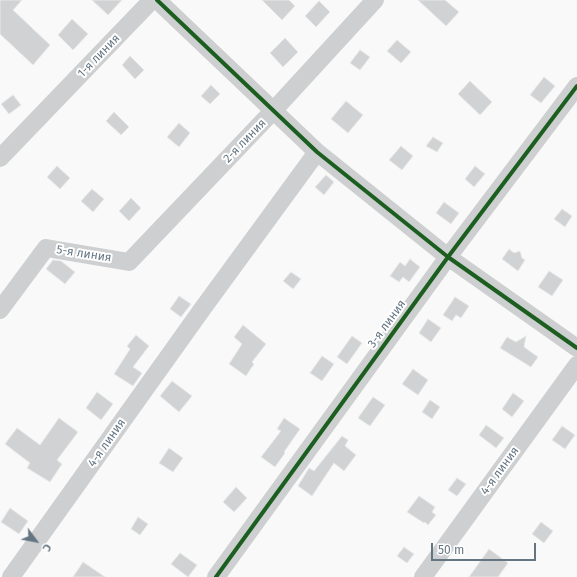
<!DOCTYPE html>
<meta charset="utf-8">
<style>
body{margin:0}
#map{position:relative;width:577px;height:577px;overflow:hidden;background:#f9f9f9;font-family:"Fira Sans",sans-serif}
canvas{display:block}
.north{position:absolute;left:16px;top:521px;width:40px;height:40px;-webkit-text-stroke:3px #fff;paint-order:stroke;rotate:122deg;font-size:11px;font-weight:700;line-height:16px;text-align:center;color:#657683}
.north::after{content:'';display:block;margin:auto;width:14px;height:18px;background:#657683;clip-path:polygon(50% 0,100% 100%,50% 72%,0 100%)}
.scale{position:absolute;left:431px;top:543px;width:105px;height:18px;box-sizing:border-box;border:2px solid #657683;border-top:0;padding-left:5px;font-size:12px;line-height:14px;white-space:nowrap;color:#657683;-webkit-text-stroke:3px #fff;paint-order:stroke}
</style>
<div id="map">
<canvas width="577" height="577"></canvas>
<div class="north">С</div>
<div class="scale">50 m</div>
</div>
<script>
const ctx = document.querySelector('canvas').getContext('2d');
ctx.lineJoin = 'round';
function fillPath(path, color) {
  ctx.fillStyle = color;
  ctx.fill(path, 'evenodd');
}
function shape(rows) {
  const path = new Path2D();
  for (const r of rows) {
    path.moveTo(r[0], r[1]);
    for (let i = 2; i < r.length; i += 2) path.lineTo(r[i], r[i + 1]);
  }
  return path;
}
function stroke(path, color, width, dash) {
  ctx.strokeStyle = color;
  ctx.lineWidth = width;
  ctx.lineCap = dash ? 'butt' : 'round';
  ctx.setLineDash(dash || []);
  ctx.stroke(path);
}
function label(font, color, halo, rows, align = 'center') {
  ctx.font = font + ' "Fira Sans",sans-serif';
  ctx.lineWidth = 4;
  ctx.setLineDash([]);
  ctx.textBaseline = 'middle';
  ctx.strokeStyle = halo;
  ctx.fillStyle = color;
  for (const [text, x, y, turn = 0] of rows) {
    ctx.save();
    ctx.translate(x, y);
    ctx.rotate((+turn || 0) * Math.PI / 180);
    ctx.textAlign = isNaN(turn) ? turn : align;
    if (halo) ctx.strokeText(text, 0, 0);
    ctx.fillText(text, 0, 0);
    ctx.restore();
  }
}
const building = shape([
 [0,0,22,0,13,10,50,45,33,65,0,34,0,0],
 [92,0,122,0,108,15,92,0],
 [262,0,289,0,295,6,282,20,262,0],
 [418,0,445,0,459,12,446,26,418,0],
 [319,1,330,12,316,27,305,16,319,1],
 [72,19,88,34,73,50,58,35,72,19],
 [285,38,298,52,283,67,270,53,285,38],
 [397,40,411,52,401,63,387,51,397,40],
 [360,50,370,57,360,70,350,63,360,50],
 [130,56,144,70,135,79,122,65,130,56],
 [544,77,555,86,541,103,530,95,544,77],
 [470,81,492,102,480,115,458,94,470,81],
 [211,85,220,94,210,104,201,96,211,85],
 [13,95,21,105,9,114,1,104,13,95],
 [346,101,363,115,348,133,331,119,346,101],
 [114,112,129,127,121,135,106,121,114,112],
 [179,123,190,133,179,147,167,137,179,123],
 [433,137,443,143,437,152,426,146,433,137],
 [401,146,413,156,402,170,389,160,401,146],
 [57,166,70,178,60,189,47,177,57,166],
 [475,166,485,174,474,187,465,179,475,166],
 [326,175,334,182,324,195,315,187,326,175],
 [92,189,104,199,93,212,81,201,92,189],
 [131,198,141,208,129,221,119,211,131,198],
 [444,202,459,213,451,224,436,213,444,202],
 [562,209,572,216,565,227,554,219,562,209],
 [509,249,514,253,520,251,522,258,525,260,518,271,502,259,509,249],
 [410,259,420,267,409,282,403,277,399,282,390,276,400,262,405,266,410,259],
 [53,260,61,261,75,272,65,284,46,269,53,260],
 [549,271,563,280,552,296,538,287,549,271],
 [291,272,301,279,293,289,283,281,291,272],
 [179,296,191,304,181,317,170,309,179,296],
 [455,297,469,306,461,318,456,315,452,321,443,315,455,297],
 [428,319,441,328,431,342,419,333,428,319],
 [243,325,266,344,252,362,254,364,246,376,229,364,242,344,234,337,243,325],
 [136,335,149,346,133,367,142,373,133,386,114,374,130,349,127,346,136,335],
 [352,336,362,343,347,364,337,357,352,336],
 [526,336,524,347,538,357,531,367,500,348,507,337,516,342,526,336],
 [322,356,334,364,322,381,310,373,322,356],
 [413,369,428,380,418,395,402,384,413,369],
 [172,381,192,396,179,412,160,396,172,381],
 [97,392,113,404,101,420,86,408,97,392],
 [513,393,524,401,512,417,502,409,513,393],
 [373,397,385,405,370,426,358,418,373,397],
 [430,400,440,407,432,419,422,412,430,400],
 [59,418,78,432,57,460,62,464,50,482,27,468,30,463,5,444,17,428,40,445,59,418],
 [284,418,300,429,284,452,285,453,275,467,261,457,281,431,277,429,284,418],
 [486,425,504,438,496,448,479,435,486,425],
 [562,426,575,435,565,449,552,440,562,426],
 [342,436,348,440,345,446,356,455,344,471,334,463,312,496,298,486,309,468,314,471,342,436],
 [169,448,183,458,173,472,159,463,169,448],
 [457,478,466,484,457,496,448,490,457,478],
 [236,487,247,498,234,512,223,502,236,487],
 [419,496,435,507,432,512,436,515,428,525,425,522,424,523,407,512,419,496],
 [10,508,28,521,19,534,1,522,10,508],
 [138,517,148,524,140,535,131,529,138,517],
 [541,522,553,531,544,543,532,534,541,522],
 [404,547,414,554,407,563,397,556,404,547],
 [489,549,508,563,498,577,469,577,489,549],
 [180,553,197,565,188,577,171,564,180,553],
 [83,562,105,577,73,577,83,562]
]);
const minor = shape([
 [157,0,317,152,448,257,577,348],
 [0,158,152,0],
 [0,310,46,248,129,262,273,111,375,0],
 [11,577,203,308,317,152],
 [216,577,448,257,577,86],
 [423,577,577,365]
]);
const cycleway = shape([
 [157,0,317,152,448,257,577,348],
 [216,577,448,257,577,86]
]);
const streetNames = [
 ["1-я линия",99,56,-46],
 ["2-я линия",245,141,-46],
 ["5-я линия",84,254,9],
 ["3-я линия",387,324,-54],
 ["4-я линия",107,443,-55],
 ["4-я линия",500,471,-54]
];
fillPath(building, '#d0d2d3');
stroke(building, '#e8e8e8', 1);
stroke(minor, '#cecfd0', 18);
stroke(cycleway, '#1b5e20', 4);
label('12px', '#657683', '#fff', streetNames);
</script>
